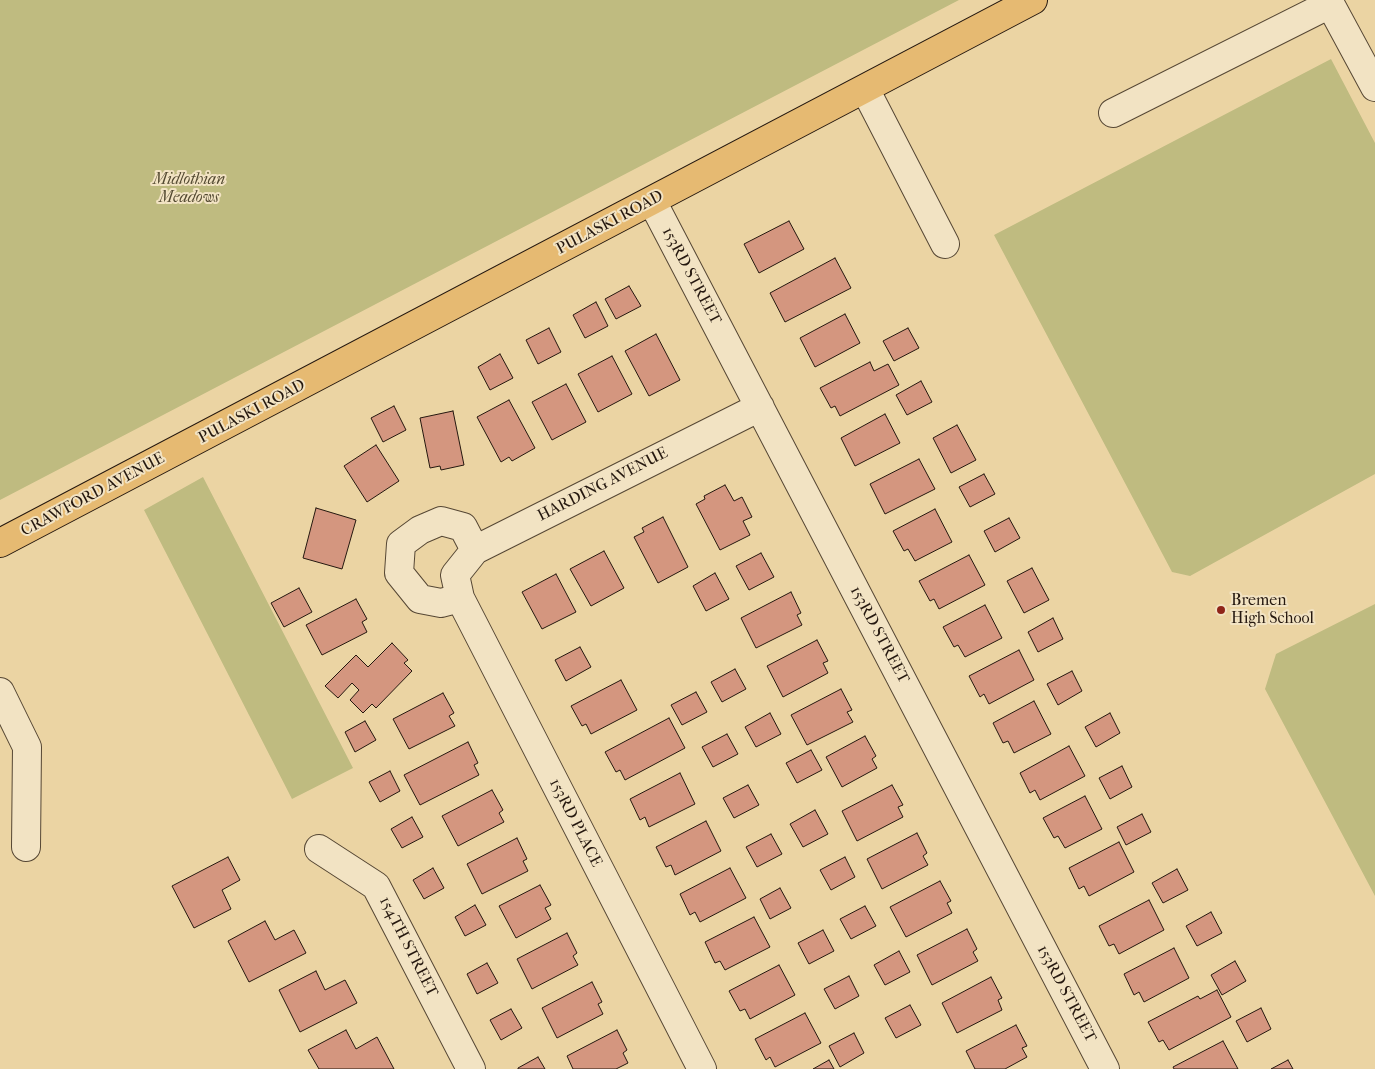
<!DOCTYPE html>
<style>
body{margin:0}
canvas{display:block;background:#ebd4a3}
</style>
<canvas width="1375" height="1069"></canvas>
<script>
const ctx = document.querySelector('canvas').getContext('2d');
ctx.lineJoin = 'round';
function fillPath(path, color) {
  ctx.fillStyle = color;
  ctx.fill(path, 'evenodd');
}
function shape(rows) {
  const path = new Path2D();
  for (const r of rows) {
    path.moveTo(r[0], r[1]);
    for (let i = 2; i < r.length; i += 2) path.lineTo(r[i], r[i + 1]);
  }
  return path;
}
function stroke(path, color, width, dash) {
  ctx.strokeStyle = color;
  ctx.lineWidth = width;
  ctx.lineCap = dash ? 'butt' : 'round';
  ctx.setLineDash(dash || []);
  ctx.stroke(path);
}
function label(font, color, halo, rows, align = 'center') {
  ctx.font = font + ' "IM FELL French Canon",serif';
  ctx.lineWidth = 4;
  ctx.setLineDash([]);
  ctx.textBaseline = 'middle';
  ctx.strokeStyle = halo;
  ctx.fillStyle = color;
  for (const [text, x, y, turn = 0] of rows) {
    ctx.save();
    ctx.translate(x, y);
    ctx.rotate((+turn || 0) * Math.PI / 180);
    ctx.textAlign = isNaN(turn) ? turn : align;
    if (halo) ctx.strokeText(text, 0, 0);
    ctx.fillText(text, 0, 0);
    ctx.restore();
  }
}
const green = shape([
 [0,0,959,0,0,500],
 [1331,59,1375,143,1375,474,1190,576,1172,572,994,235],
 [203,477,353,768,292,799,144,510],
 [1375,604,1375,896,1265,689,1276,654]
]);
const building = shape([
 [789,221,804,249,759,273,744,244,789,221],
 [835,258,851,288,785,322,770,293,835,258],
 [629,286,641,306,616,319,605,299,629,286],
 [596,302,608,326,585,338,573,315,596,302],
 [845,314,860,343,815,367,800,338,845,314],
 [549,328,561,352,538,364,526,340,549,328],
 [908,328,919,348,894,361,883,341,908,328],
 [656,334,680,380,649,396,625,351,656,334],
 [500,354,513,378,490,390,478,367,500,354],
 [612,356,632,394,598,412,578,374,612,356],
 [870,362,874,371,888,364,899,385,840,416,835,406,831,408,820,388,870,362],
 [921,381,932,402,907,415,896,395,921,381],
 [566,384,586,422,552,440,532,402,566,384],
 [509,400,535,448,512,461,509,457,501,462,477,417,509,400],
 [394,406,406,430,383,442,371,418,394,406],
 [453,411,464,465,441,470,440,466,430,468,420,418,453,411],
 [885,414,900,443,855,466,841,438,885,414],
 [957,425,976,460,951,473,933,438,957,425],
 [376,445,399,481,367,502,344,466,376,445],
 [919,459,935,489,885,514,870,484,919,459],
 [984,474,995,494,970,507,959,487,984,474],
 [725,485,734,501,742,497,752,517,743,521,750,535,720,550,696,504,705,499,704,496,725,485],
 [316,508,356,520,342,569,303,558,316,508],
 [935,509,952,542,915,561,908,549,904,551,893,531,935,509],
 [663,517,688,567,658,583,634,537,644,532,642,528,663,517],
 [1009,518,1020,538,995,552,984,531,1009,518],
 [604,551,624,588,591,606,570,569,604,551],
 [761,553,774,577,749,590,736,566,761,553],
 [969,555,985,585,939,609,934,599,930,601,919,581,969,555],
 [1032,568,1049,600,1024,613,1007,581,1032,568],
 [715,573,729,599,706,611,693,586,715,573],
 [556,574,576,612,542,629,522,592,556,574],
 [299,588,312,612,284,627,271,603,299,588],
 [791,592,801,613,797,615,802,625,756,648,741,618,791,592],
 [356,599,367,619,362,622,367,632,322,655,306,625,356,599],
 [985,605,1002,638,965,657,958,645,954,647,943,627,985,605],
 [1053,618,1063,639,1038,652,1028,632,1053,618],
 [817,640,828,661,823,663,828,673,783,697,767,666,817,640],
 [392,643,408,660,404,663,412,671,376,708,372,704,363,713,350,700,359,690,352,683,338,698,325,686,356,655,368,667,392,643],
 [580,647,591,667,566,681,555,660,580,647],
 [1019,650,1034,680,989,704,984,694,980,697,969,676,1019,650],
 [735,669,746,689,722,702,711,682,735,669],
 [1072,671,1082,691,1058,705,1047,684,1072,671],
 [621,680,637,710,591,734,586,724,582,726,571,706,621,680],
 [841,689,852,710,847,712,853,722,807,745,791,715,841,689],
 [696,692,707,712,682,725,671,705,696,692],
 [443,693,454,713,449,716,455,726,409,749,393,719,443,693],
 [1034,701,1051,734,1014,753,1008,741,1003,743,993,723,1034,701],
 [770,713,781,734,756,747,745,727,770,713],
 [1110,713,1120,733,1096,747,1085,727,1110,713],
 [669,718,685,748,625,780,620,770,616,772,605,752,669,718],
 [365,721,376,740,355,752,345,732,365,721],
 [727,734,738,754,713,767,702,747,727,734],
 [865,736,876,756,872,759,877,768,842,787,826,757,865,736],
 [468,742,478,763,474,765,479,775,420,805,404,775,468,742],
 [1069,746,1085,776,1040,800,1035,790,1030,793,1020,773,1069,746],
 [811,750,822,770,797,783,786,763,811,750],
 [1122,766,1132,787,1110,799,1099,778,1122,766],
 [390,771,400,791,380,802,369,782,390,771],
 [680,773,695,804,649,827,645,817,640,820,630,799,680,773],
 [748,785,759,805,734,818,723,798,748,785],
 [892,785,903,805,898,807,903,817,857,841,842,811,892,785],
 [492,790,503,810,499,813,504,822,458,846,442,816,492,790],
 [1085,796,1102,829,1065,848,1058,836,1054,838,1043,818,1085,796],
 [815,810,828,834,803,847,790,824,815,810],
 [1142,814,1151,832,1126,845,1117,827,1142,814],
 [412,817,423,837,402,848,391,829,412,817],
 [706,821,721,851,675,875,671,865,666,867,656,847,706,821],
 [917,833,927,853,923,856,928,865,882,889,867,859,917,833],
 [771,834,782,854,757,867,746,847,771,834],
 [517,838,527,859,523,861,528,871,482,894,467,864,517,838],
 [1119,842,1134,872,1089,896,1084,886,1079,889,1069,868,1119,842],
 [228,857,240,880,222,890,231,909,194,928,172,886,228,857],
 [845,857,855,877,831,890,820,870,845,857],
 [433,868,444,888,424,899,413,880,433,868],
 [730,868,746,898,700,922,695,912,690,915,680,894,730,868],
 [1177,869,1188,890,1163,903,1152,883,1177,869],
 [940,881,951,901,947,903,952,913,906,937,890,907,940,881],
 [540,885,551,905,545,908,551,919,516,938,499,906,540,885],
 [780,888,791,908,770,919,760,899,780,888],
 [1149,900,1164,930,1119,954,1114,944,1109,946,1099,926,1149,900],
 [475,905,486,925,465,936,455,917,475,905],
 [865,906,876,926,851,939,840,919,865,906],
 [1211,912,1222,933,1197,946,1186,926,1211,912],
 [754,917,770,947,725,970,720,961,715,963,705,942,754,917],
 [265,921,275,940,294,930,306,953,249,982,228,941,265,921],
 [967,929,977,949,973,952,978,961,932,985,917,955,967,929],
 [823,930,834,951,809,964,798,943,823,930],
 [567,933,577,953,573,956,578,965,532,989,517,959,567,933],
 [1174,948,1189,978,1144,1002,1139,992,1134,995,1124,974,1174,948],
 [899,951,910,972,885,985,874,965,899,951],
 [1235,961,1246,981,1222,995,1211,975,1235,961],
 [487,963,498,983,477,994,467,974,487,963],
 [779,965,795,995,750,1019,745,1009,740,1011,729,991,779,965],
 [316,971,325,990,345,980,357,1003,300,1032,279,990,316,971],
 [849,976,859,996,835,1009,824,989,849,976],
 [991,977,1002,998,998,1000,1002,1010,957,1033,942,1003,991,977],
 [592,982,602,1002,598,1004,603,1014,557,1038,542,1008,592,982],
 [1217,990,1231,1017,1169,1050,1163,1040,1159,1042,1148,1022,1198,996,1200,999,1217,990],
 [910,1005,921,1025,896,1038,885,1018,910,1005],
 [1261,1008,1271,1029,1247,1042,1236,1021,1261,1008],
 [511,1009,522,1028,501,1040,490,1020,511,1009],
 [805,1013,821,1043,775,1067,770,1057,766,1060,755,1039,805,1013],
 [1016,1025,1027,1046,1022,1048,1027,1057,1005,1069,975,1069,966,1051,1016,1025],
 [346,1030,356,1049,377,1037,394,1069,319,1069,308,1050,346,1030],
 [617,1030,627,1050,623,1053,628,1063,616,1069,573,1069,567,1056,617,1030],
 [854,1033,864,1053,840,1067,829,1046,854,1033],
 [1223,1041,1238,1069,1174,1069,1173,1067,1223,1041],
 [538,1057,545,1069,518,1069,518,1068,538,1057],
 [829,1060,834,1069,813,1069,829,1060],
 [1288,1060,1293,1069,1271,1069,1288,1060]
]);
const minor = shape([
 [1328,0,1375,87],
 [865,89,945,244],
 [1113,113,1330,4],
 [652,201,1105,1069],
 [460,598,441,603,420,599,399,573,401,544,420,530,441,521,463,527,475,550],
 [0,692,27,747,26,847],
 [319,849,376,886,471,1069],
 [702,1069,460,598,455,575,475,550,760,407]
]);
const major = shape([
 [0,543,1033,0]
]);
const markers = [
 [1221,610,5,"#8f2418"]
];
const parkNames = [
 ["Midlothian",189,180],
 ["Meadows",189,198]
];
const streetNames = [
 ["PULASKI ROAD",610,223,-28],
 ["153RD STREET",691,276,62],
 ["PULASKI ROAD",252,412,-28],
 ["HARDING AVENUE",603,485,-27],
 ["CRAWFORD AVENUE",93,495,-28],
 ["153RD STREET",879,635,62],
 ["153RD PLACE",575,823,63],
 ["154TH STREET",408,947,63],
 ["153RD STREET",1066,994,62]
];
const poiNames = [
 ["Bremen",1231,601],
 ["High School",1231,619]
];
fillPath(green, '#bfbb80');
fillPath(building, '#d4967f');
stroke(building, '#25180f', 1);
stroke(minor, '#564734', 30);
stroke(major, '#25180f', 30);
stroke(minor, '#f2e3c3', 28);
stroke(major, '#e6ba72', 28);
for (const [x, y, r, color] of markers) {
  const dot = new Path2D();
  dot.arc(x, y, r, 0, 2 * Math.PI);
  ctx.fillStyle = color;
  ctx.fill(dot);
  stroke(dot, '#f2e3c3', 2);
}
label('italic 16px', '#534931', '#f2e3c3', parkNames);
label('16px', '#25180f', '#f2e3c3', streetNames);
label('16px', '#25180f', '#f2e3c3', poiNames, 'left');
</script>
